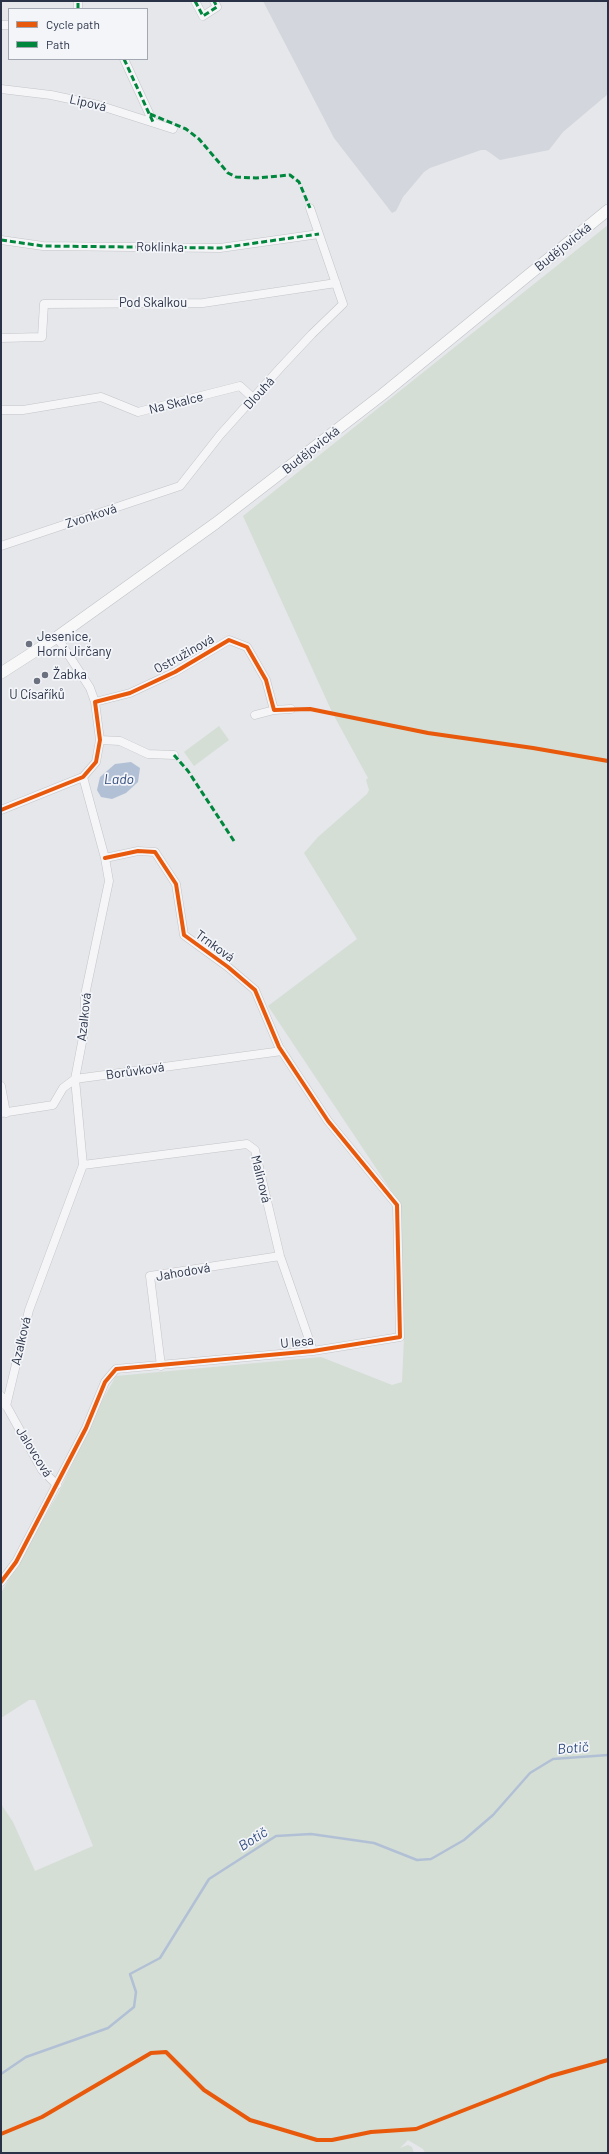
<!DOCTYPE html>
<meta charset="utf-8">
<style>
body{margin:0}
#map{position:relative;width:609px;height:2154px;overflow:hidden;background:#e5e7ea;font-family:Barlow,sans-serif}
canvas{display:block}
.frame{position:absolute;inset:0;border:2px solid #293246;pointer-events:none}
.legend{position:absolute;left:8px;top:8px;width:140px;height:52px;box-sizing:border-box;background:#f3f5f9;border:1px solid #a2a7b1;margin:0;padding:5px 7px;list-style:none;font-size:12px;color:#293246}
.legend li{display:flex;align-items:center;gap:8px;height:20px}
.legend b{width:20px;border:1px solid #a2a7b1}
</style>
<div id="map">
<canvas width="609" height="2154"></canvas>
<div class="frame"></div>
<ul class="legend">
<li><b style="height:5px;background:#e8590c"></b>Cycle path</li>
<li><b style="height:5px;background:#00873e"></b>Path</li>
</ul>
</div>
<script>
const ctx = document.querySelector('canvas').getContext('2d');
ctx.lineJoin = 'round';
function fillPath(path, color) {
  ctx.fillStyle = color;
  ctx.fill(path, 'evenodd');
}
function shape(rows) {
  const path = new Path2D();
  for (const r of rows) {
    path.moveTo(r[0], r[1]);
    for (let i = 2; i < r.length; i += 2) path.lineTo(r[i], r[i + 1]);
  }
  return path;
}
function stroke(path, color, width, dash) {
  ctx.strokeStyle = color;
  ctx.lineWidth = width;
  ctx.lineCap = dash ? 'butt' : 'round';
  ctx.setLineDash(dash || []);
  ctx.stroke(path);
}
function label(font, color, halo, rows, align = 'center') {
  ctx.font = font + ' Barlow,sans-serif';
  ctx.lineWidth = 3.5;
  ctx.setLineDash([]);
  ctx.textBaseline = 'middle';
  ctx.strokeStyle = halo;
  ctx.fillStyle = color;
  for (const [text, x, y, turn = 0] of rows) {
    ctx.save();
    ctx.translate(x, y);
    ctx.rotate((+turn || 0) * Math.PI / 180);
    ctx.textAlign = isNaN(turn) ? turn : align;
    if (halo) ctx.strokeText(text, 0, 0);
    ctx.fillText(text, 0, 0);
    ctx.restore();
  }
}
const built = shape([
 [263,1,608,1,608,94,563,132,549,150,500,160,486,150,481,150,430,168,424,172,403,197,396,211,392,213,334,138]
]);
const green = shape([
 [608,225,608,2153,425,2153,423,2149,408,2140,400,2148,408,2145,412,2147,414,2153,1,2153,1,1804,13,1822,35,1871,93,1846,35,1700,29,1700,1,1718,1,1593,59,1492,103,1399,116,1376,321,1357,392,1385,402,1382,404,1339,400,1204,268,1006,357,939,304,853,318,837,367,794,369,790,366,780,368,778,332,712,243,516],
 [219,726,229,740,194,766,184,752]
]);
const water = shape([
 [131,762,140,768,138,782,126,793,112,799,101,797,97,790,100,777,115,764]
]);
const stream = shape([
 [1,2074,26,2057,108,2028,134,2007,136,1992,130,1974,160,1958,209,1879,276,1836,311,1834,374,1843,417,1860,431,1859,464,1840,493,1815,530,1773,553,1759,608,1755]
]);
const minor = shape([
 [195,1,203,16,217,7,214,1],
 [78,9,78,1],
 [1,25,9,25],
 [124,59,153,122],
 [1,89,51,95,98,105,173,129],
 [1,240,43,246,220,248,319,234],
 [1,338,42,337,44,304,203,303,336,283],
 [1,410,23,410,101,397,138,412,240,386,254,399],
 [1,546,180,486,220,435,281,367,312,334,343,304,310,208],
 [95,702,130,693,175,672,229,640,247,647,266,680,274,710],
 [255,715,274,710,291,709],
 [100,740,120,741,148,754,174,755],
 [1,810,83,777,96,762,100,740,95,702,90,688,57,637],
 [1,1086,6,1113],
 [1,1113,53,1105,63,1088,75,1079,282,1051],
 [83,1165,247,1144,255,1150,280,1256,313,1351],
 [161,1366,150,1276,280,1256],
 [1,1396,42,1470,57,1485],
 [6,1406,29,1310,83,1165,75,1079,84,1032,85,995,109,881,105,858,83,777],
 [1,1582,16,1562,86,1428,105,1382,116,1369,313,1351,400,1337,397,1205,328,1121,279,1047,255,990,228,967,184,935,176,884,155,852,138,851,105,858]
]);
const major = shape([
 [1,673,57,637,216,523,383,394,608,210]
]);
const quiet = shape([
 [195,1,203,16,217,7,214,1],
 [78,9,78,1],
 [124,59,153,122],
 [150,114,186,129,199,139,228,173,236,177,256,178,290,175,299,182,310,208],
 [1,240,43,246,220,248,319,234],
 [174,755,188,771,234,841]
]);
const cycleway = shape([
 [1,810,83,777,96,762,100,740,95,702,130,693,175,672,229,640,247,647,266,680,274,710,310,709,428,733,533,748,608,761],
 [1,1582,16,1562,86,1428,105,1382,116,1369,313,1351,400,1337,397,1205,328,1121,279,1047,255,990,228,967,184,935,176,884,155,852,138,851,105,858],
 [1,2134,42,2117,151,2053,166,2052,204,2090,250,2120,317,2140,332,2140,371,2132,416,2129,551,2076,608,2060]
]);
const markers = [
 [29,644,4,"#6b717f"],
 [45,675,4,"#6b717f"],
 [37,681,4,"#6b717f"]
];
const streetNames = [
 ["Lipová",88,103,13],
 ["Roklinka",160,247,1],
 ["Budějovická",563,247,-39],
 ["Pod Skalkou",153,303],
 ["Dlouhá",259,393,-48],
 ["Na Skalce",176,403,-14],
 ["Budějovická",311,450,-38],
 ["Zvonková",91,516,-18],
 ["Ostružinová",184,654,-29],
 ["Trnková",215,946,36],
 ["Azalková",84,1017,-84],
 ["Borůvková",135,1071,-8],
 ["Malinová",261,1179,76],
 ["Jahodová",183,1272,-10],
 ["Azalková",21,1341,-77],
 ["U lesa",297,1342,-6],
 ["Jalovcová",34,1452,58]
];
const poiNames = [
 ["Jesenice,",37,637],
 ["Horní Jirčany",37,652],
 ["Žabka",53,675],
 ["U Císaříků",37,695,"center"]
];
const waterNames = [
 ["Lado",119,779],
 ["Botič",573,1748,-5],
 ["Botič",253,1839,-32]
];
fillPath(built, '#d3d6dd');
fillPath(green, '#d4ded5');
fillPath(water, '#b2c0d6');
stroke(stream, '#b2c0d6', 2.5);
stroke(minor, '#c3c5c8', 9);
stroke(major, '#c1c4c8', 12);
stroke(minor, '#f5f5f7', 8);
stroke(major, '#f8f8f8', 11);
stroke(quiet, '#00873e', 3, [6, 3]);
stroke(cycleway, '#e8590c', 4);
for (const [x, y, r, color] of markers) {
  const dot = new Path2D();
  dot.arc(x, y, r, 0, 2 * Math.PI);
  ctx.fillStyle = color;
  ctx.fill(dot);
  stroke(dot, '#f3f5f9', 1.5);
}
label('13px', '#293246', '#f3f5f9', streetNames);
label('13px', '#293246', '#f3f5f9', poiNames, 'left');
label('italic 14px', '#304c7e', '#f3f5f9', waterNames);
</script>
